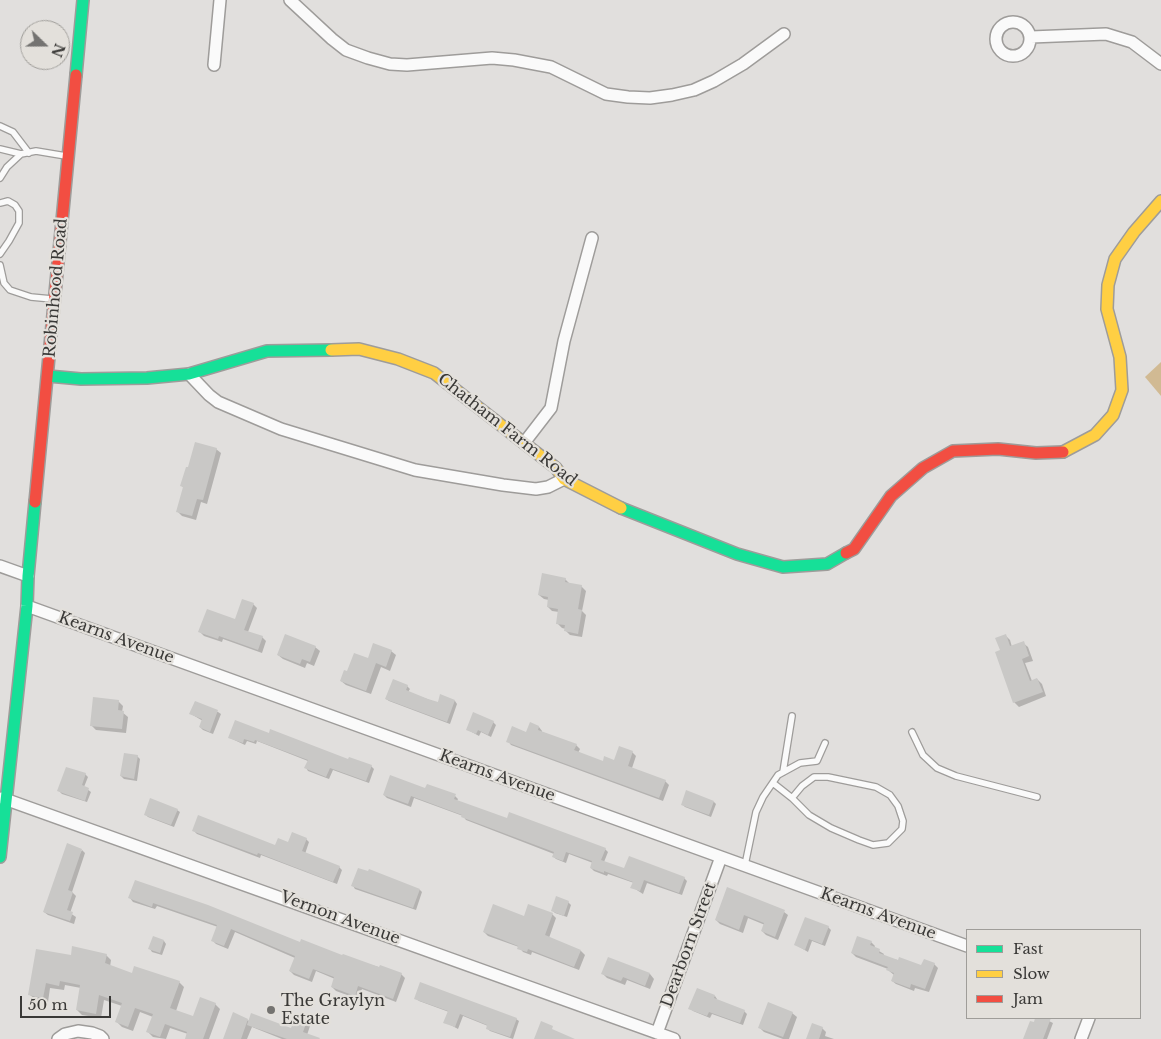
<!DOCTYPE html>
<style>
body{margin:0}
#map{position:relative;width:1161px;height:1039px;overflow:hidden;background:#e1dfdd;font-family:"Libre Baskerville",serif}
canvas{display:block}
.legend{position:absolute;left:966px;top:929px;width:175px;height:90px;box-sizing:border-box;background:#e3e0db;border:1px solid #9f9d99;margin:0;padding:6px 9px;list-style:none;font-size:15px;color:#3a3937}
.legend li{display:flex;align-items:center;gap:10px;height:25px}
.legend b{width:25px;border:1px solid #9f9d99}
.north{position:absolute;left:20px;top:20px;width:50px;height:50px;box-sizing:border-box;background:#e3e0db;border:1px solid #9f9d99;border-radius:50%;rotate:112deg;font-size:14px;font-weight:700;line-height:20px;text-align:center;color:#3a3937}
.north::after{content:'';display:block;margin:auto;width:18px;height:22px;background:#747371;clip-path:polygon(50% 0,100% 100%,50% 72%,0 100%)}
.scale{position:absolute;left:20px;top:996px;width:91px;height:22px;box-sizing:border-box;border:2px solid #3a3937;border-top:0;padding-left:6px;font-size:15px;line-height:18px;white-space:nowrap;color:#3a3937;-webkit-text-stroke:4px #e3e0db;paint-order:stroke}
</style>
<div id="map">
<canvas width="1161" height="1039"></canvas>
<ul class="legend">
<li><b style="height:6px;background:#16e098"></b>Fast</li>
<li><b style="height:6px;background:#ffcf43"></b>Slow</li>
<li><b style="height:6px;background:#f24e42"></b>Jam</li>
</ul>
<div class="north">N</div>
<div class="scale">50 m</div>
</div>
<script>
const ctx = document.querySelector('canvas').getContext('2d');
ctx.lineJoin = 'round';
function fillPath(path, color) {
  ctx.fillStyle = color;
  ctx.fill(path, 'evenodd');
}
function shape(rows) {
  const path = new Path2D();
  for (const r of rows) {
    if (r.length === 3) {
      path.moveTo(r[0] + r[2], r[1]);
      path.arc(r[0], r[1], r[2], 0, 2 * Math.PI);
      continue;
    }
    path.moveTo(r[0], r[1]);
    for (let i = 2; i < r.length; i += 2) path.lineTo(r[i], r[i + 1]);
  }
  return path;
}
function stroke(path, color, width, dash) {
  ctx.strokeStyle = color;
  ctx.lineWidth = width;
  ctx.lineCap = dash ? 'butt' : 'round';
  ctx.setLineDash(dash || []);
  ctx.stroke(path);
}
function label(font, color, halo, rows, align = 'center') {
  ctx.font = font + ' "Libre Baskerville",serif';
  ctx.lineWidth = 4.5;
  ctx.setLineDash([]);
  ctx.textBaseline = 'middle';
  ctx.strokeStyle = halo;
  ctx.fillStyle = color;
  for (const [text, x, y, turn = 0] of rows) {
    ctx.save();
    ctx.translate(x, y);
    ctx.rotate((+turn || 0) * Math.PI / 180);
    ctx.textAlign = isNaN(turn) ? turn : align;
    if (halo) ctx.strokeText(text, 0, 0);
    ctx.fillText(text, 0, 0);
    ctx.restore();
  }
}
const water = shape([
 [1161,362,1161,396,1145,377]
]);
const shadow = shape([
 [216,449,221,453,207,504,201,502,196,520,182,516,178,512,184,489,182,486],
 [565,579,570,584,581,586,586,591,582,611,586,615,582,637,570,635,565,630,566,629,562,628,557,623,559,612,552,611,548,607,549,600,544,599,539,595],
 [253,604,257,608,248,632,262,637,266,641,262,653,223,639,222,642,204,636,200,632,236,620],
 [1006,636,1010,640,1012,647,1023,643,1028,647,1033,661,1025,663,1032,681,1037,679,1042,684,1046,696,1019,707,1014,702,1001,651],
 [315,647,320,651,314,666,307,663,305,668,283,659,278,655],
 [391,651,396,655,390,671,381,667,371,694,346,685,341,681,348,673,369,659],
 [407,686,410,689,408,692,438,703,441,696,455,701,457,704,450,724,389,701,386,699],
 [118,701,123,706,122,712,128,717,126,733,96,730,91,725],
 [195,702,218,712,221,714,213,734,203,730,200,727,203,721,191,714],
 [493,722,496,725,491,737,481,732,479,736,468,730],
 [539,727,542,731,542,732,576,745,580,749,578,753,603,762,614,761,632,752,636,756,632,768,665,781,669,785,663,801,511,745,508,741],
 [270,734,348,761,371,766,374,769,369,783,333,770,329,779,308,771,306,768,308,761,257,741,256,744,247,741,245,745,230,738],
 [137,756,140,759,137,781,124,779,121,776],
 [85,774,88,777,84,787,91,792,87,802,62,794,59,791],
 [428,785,455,796,458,799,457,801,508,820,605,849,608,852,604,862,625,870,684,878,687,881,682,895,647,883,643,894,632,887,634,883,608,874,607,876,594,871,591,868,593,863,569,854,566,863,556,859,553,856,554,854,466,820,463,816,414,798,411,807,387,798,384,795,426,789],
 [714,802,716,804,711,817,685,807,682,804],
 [177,810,180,812,174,827,148,817,145,814],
 [194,831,276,846,306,839,309,842,305,854,339,867,342,870,337,884,261,855,260,858,197,834],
 [82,850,85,853,72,892,76,896,70,913,76,917,74,924,48,915,44,912],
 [135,882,301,943,401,974,405,978,396,1002,362,989,358,999,336,991,332,987,335,979,316,971,312,982,294,975,290,971,295,958,235,932,228,949,216,944,213,941,218,927,157,906,155,909,133,902,130,898],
 [353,886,420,890,422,892,416,910,355,889],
 [728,889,784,912,788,915,778,940,766,935,762,931,765,925,748,918,743,933,720,924,716,920],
 [568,902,571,905,567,917,555,913,553,911],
 [552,914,556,918,549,938,581,951,585,955,579,970,532,952,531,955,523,952,519,947,488,936,484,932,525,918],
 [828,927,831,930,825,946,812,941,808,952,796,945],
 [154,938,164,941,166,944,162,955,152,952,150,949],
 [871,942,875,946,874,948,884,954,883,956,922,967,934,964,938,968,929,992,915,988,914,991,896,984,892,981,894,975,888,970,888,969,856,957,852,953],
 [106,955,111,960,110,967,132,975,179,982,184,987,176,1011,193,1018,215,1004,220,1009,209,1039,186,1039,188,1034,170,1028,166,1039,153,1037,148,1032,153,1017,140,1012,133,1031,122,1027,117,1022,122,1006,104,1000,101,1018,82,1015,77,1010,81,988,65,985,64,990,50,988,48,1002,35,1000,30,995,72,956],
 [603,974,650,974,654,979,650,989,627,980,625,985,607,978],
 [715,996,717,999,717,1001,744,1011,747,1014,743,1025,712,1014,710,1018,693,1011,690,1008],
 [416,998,516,1019,519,1021,513,1039,490,1031,487,1028,488,1026,463,1016,458,1029,445,1022,449,1012,419,1001],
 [792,1013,797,1017,789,1039,783,1039,764,1032,759,1027],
 [1037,1018,1043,1018,1053,1023,1047,1039,1024,1039],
 [307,1019,311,1023,307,1035,320,1039,282,1039,252,1027,247,1039,224,1039,248,1020,250,1022,292,1029],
 [822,1028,826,1032,825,1036,834,1039,807,1039]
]);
const building = shape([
 [195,442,217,448,203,500,197,499,192,516,176,512,183,487,180,486,186,467,188,467],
 [542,573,566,578,565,582,582,585,578,609,582,610,578,634,564,631,565,625,556,624,558,609,547,607,548,597,538,595],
 [242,599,254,603,244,630,263,636,258,650,219,636,218,639,198,632,207,609,235,619],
 [285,634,316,646,310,662,302,659,300,664,277,655],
 [1006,634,1010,646,1024,641,1029,656,1022,659,1030,681,1037,678,1043,692,1013,703,995,652,1000,650,995,638],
 [373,643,392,650,386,667,376,663,366,691,340,681,344,670,347,671,354,653,368,658],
 [393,679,408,685,406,690,428,699,438,702,440,694,455,700,447,722,385,699],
 [93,697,119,700,118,710,124,711,122,729,90,726],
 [195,701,218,710,210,732,199,727,202,719,189,714],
 [473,712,494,721,488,735,478,730,476,734,466,730],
 [235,720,269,733,270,729,348,759,349,757,372,765,366,781,330,768,326,777,304,768,308,760,255,740,254,742,244,739,243,743,228,738],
 [530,722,539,726,538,730,577,744,574,750,603,761,604,756,614,760,619,746,633,751,628,766,666,780,659,798,506,742,512,726,526,732],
 [124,753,138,755,134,779,120,776],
 [66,767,86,773,82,785,89,788,85,801,57,791],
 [390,775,425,788,427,784,456,794,454,799,507,818,509,812,606,848,601,860,624,868,629,856,685,877,679,893,644,880,640,891,630,888,633,882,604,871,604,873,590,868,592,861,566,852,563,861,552,857,554,852,461,817,462,815,411,796,408,804,383,795],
 [686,790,714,801,709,815,681,805],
 [150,798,178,809,171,825,144,815],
 [198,815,275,845,278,838,288,842,292,832,307,838,302,851,340,866,333,882,258,853,257,855,192,831],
 [67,843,82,849,68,890,73,892,67,910,73,912,70,921,43,912],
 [358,868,368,871,369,869,420,889,413,908,351,886],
 [135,880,208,905,300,942,301,939,342,955,343,954,379,967,380,965,402,973,393,999,358,986,355,996,331,987,334,977,313,969,309,979,289,971,295,956,231,929,224,946,211,941,217,925,153,903,152,907,128,898],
 [727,887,785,910,775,937,761,931,764,923,744,915,739,930,715,920],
 [556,896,569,901,564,916,551,911],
 [493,904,524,916,528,904,553,913,545,935,581,950,574,967,528,949,527,952,517,949,518,946,483,932],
 [805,917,829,926,822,944,809,939,805,950,794,945],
 [153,936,164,940,160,953,148,949],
 [857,936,872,941,870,945,880,949,879,953,898,960,899,957,921,965,924,959,935,963,925,989,911,984,910,988,891,981,894,973,886,970,888,967,851,953],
 [72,946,107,954,105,963,132,973,134,966,180,981,170,1008,193,1016,200,997,216,1003,203,1039,185,1039,187,1032,165,1024,160,1037,146,1032,153,1014,135,1008,128,1027,115,1022,122,1003,99,995,96,1014,76,1010,80,985,60,981,59,986,46,983,43,998,28,995,36,949,71,955],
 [608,957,650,973,645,986,623,977,621,981,601,974],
 [420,982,517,1018,510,1037,486,1029,487,1025,460,1014,455,1027,443,1023,448,1011,414,999],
 [697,988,715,995,714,998,745,1010,740,1023,709,1012,707,1016,688,1009],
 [768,1002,793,1012,783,1037,758,1028],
 [233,1012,248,1019,241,1039,223,1039],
 [251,1013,291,1028,296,1014,308,1018,303,1032,320,1038,319,1039,287,1039,247,1025],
 [1035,1018,1051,1018,1043,1039,1023,1039,1030,1021,1034,1022],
 [541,1021,553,1026,552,1029,575,1039,534,1039],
 [812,1023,823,1027,819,1039,806,1039]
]);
const lane = shape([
 [0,126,13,132,29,153],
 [0,149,21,154],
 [0,178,7,167,21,154,36,151,66,156],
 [0,203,8,201,15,205,19,211,19,223,9,241,0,254],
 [0,265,4,283,10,290,31,297,52,299],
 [912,732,923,755,937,768,956,776,1037,797],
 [783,772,792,716],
 [773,783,792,798,809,815,831,828,859,840,873,845,888,843,902,829,903,821,898,806,890,795,876,787,828,777,814,777,802,786,792,798],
 [745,865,756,812,763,797,778,775,800,763,817,761,825,743]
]);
const street = shape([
 [290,0,332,39,346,50,368,58,390,64,407,65,492,58,514,60,551,67,606,94,628,97,650,98,672,95,694,90,714,81,743,64,784,34],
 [1013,39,17],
 [1031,37,1106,34,1132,42,1161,64],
 [214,65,220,0],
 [189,374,209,395,218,402,281,429,415,470,503,485,536,489,548,487,564,479],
 [524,443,551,408,564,341,592,238],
 [0,566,28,576],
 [27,606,967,946],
 [2,798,674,1039],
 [657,1033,721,857],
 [58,1039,65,1034,78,1031,92,1033,100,1036,103,1039],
 [1081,1039,1089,1018]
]);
const fast = shape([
 [76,75,83,0],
 [48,376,81,379,147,378,189,374,267,351,331,350],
 [621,508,737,554,783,567,827,564,846,553],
 [0,857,27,606,28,576,35,502]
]);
const slow = shape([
 [331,350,359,349,398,359,434,373,556,468,564,479,621,508],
 [1063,452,1095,435,1113,415,1122,390,1120,357,1107,309,1108,285,1115,259,1134,232,1161,201]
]);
const jam = shape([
 [35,502,76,75],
 [846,553,854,549,891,496,923,468,953,451,998,449,1036,453,1063,452]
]);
const markers = [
 [271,1010,5,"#747371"]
];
const streetNames = [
 ["Robinhood Road",56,288,-85],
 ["Chatham Farm Road",507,430,38],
 ["Kearns Avenue",116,638,20],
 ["Kearns Avenue",497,776,20],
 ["Kearns Avenue",878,914,20],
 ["Vernon Avenue",340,918,20],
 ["Dearborn Street",689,945,-70]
];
const poiNames = [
 ["The Graylyn",281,1001],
 ["Estate",281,1019]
];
fillPath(water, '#d1ba93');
fillPath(shadow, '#0003');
fillPath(building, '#c9c8c6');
stroke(lane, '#9e9c9a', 8);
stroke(street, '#9e9c9a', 14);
stroke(fast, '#9e9c9a', 14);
stroke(slow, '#9e9c9a', 14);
stroke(jam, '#9e9c9a', 14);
stroke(lane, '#fafafa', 5.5);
stroke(street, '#fafafa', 11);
stroke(fast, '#16e098', 11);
stroke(slow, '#ffcf43', 11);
stroke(jam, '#f24e42', 11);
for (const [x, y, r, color] of markers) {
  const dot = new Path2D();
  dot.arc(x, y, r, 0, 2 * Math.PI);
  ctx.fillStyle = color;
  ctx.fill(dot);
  stroke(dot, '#e3e0db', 2);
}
label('16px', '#3a3937', '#e3e0db', streetNames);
label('16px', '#3a3937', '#e3e0db', poiNames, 'left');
</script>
